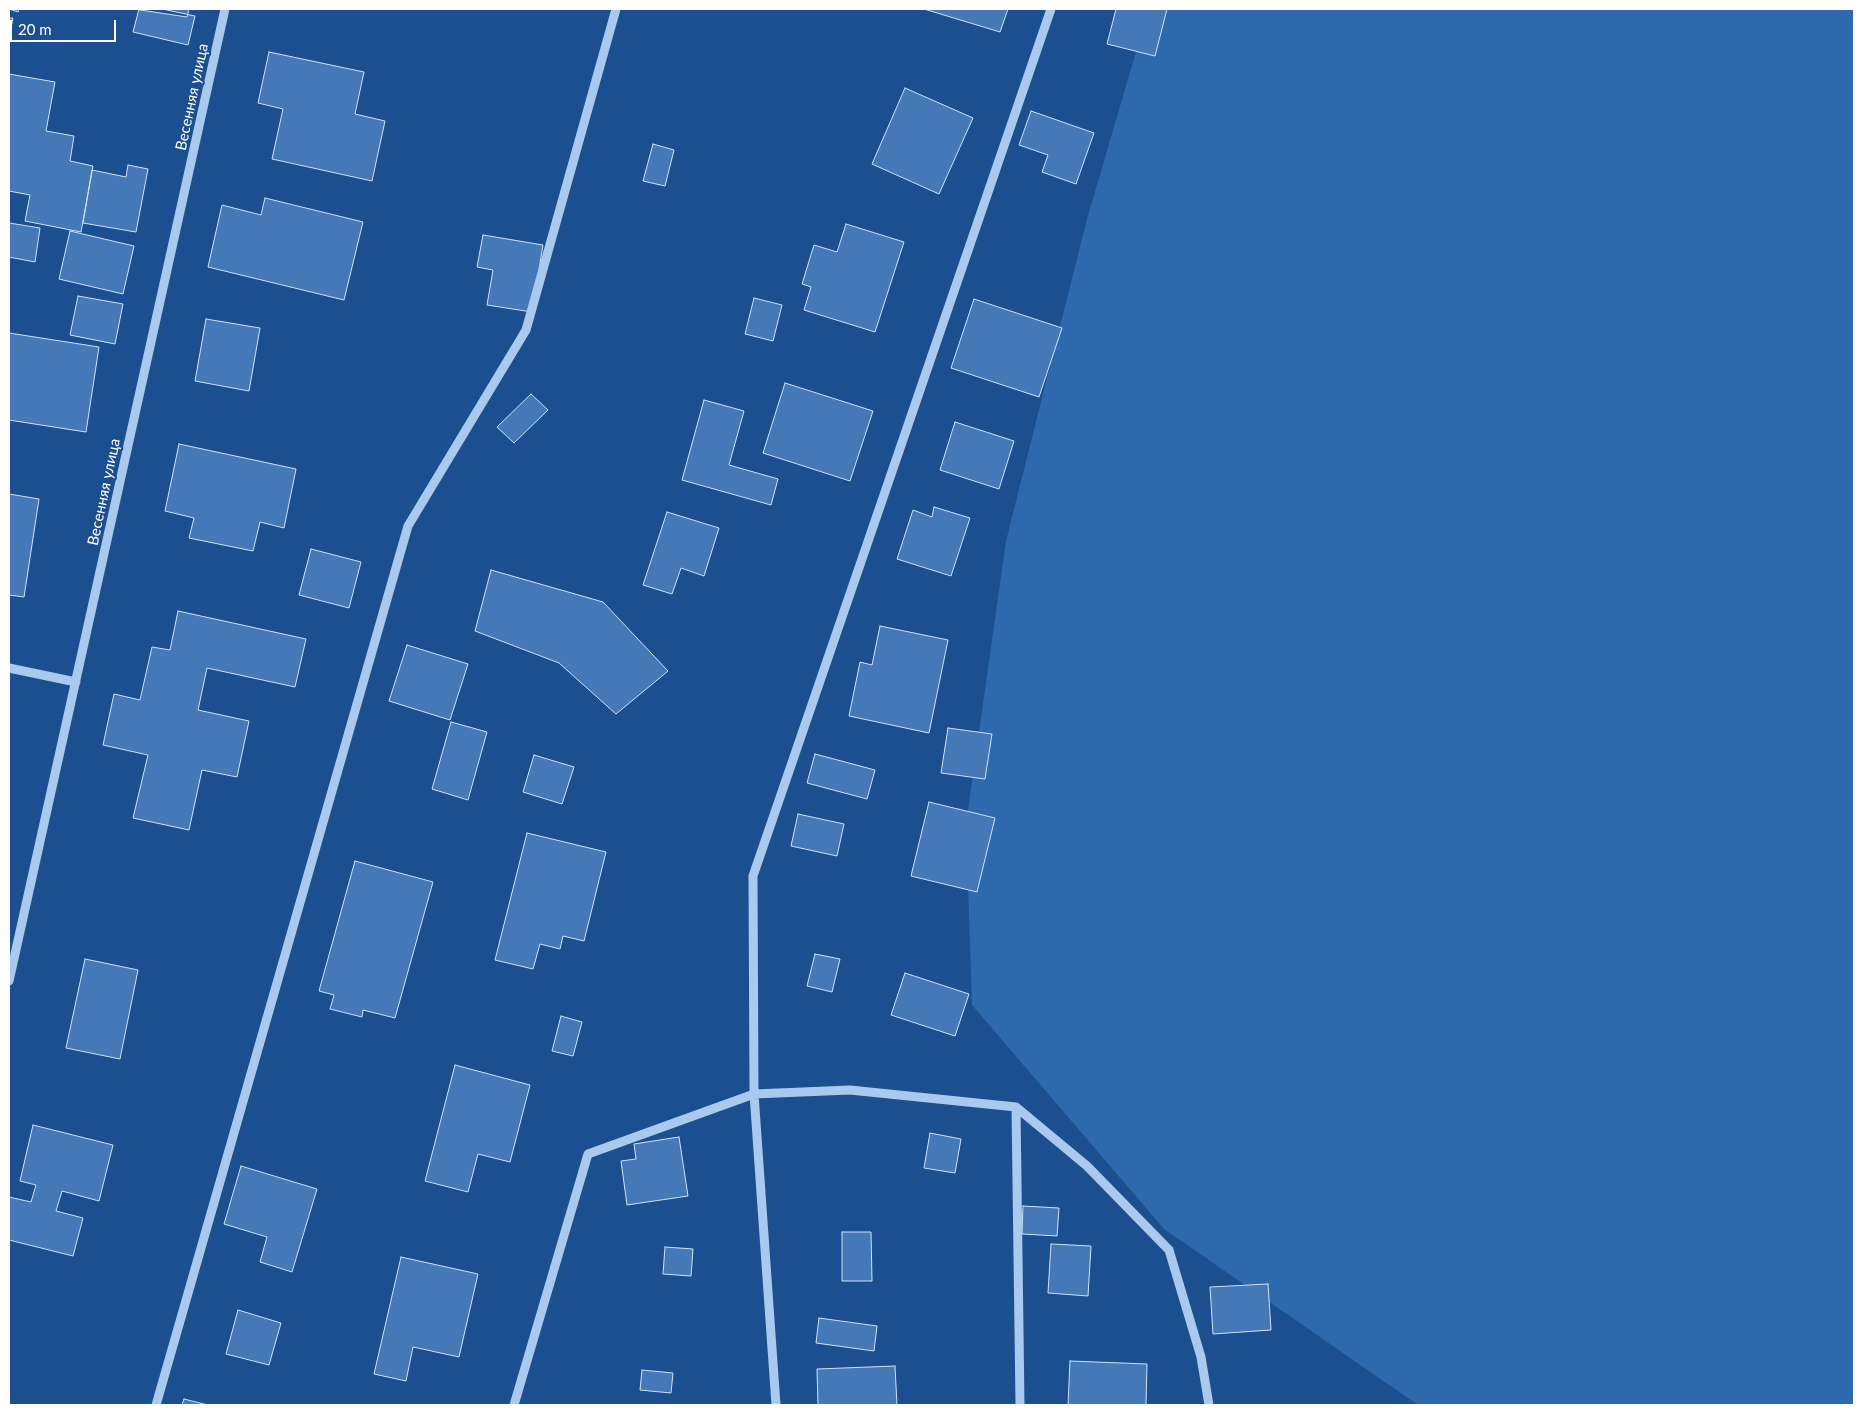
<!DOCTYPE html>
<meta charset="utf-8">
<style>
body{margin:0}
#map{position:relative;width:1863px;height:1414px;overflow:hidden;background:#1b4f8f;font-family:Lato,sans-serif}
canvas{display:block}
.frame{position:absolute;inset:0;border:10px solid #fff;pointer-events:none}
.scale{position:absolute;left:10px;top:20px;width:106px;height:22px;box-sizing:border-box;border:2px solid #fff;border-top:0;padding-left:6px;font-size:15px;line-height:18px;white-space:nowrap;color:#fff;-webkit-text-stroke:4px #1b4f8f;paint-order:stroke}
</style>
<div id="map">
<canvas width="1863" height="1414"></canvas>
<div class="frame"></div>
<div class="scale">20 m</div>
</div>
<script>
const ctx = document.querySelector('canvas').getContext('2d');
ctx.lineJoin = 'round';
function fillPath(path, color) {
  ctx.fillStyle = color;
  ctx.fill(path, 'evenodd');
}
function shape(rows) {
  const path = new Path2D();
  for (const r of rows) {
    path.moveTo(r[0], r[1]);
    for (let i = 2; i < r.length; i += 2) path.lineTo(r[i], r[i + 1]);
  }
  return path;
}
function stroke(path, color, width, dash) {
  ctx.strokeStyle = color;
  ctx.lineWidth = width;
  ctx.lineCap = dash ? 'butt' : 'round';
  ctx.setLineDash(dash || []);
  ctx.stroke(path);
}
function label(font, color, halo, rows, align = 'center') {
  ctx.font = font + ' Lato,sans-serif';
  ctx.lineWidth = 4.5;
  ctx.setLineDash([]);
  ctx.textBaseline = 'middle';
  ctx.strokeStyle = halo;
  ctx.fillStyle = color;
  for (const [text, x, y, turn = 0] of rows) {
    ctx.save();
    ctx.translate(x, y);
    ctx.rotate((+turn || 0) * Math.PI / 180);
    ctx.textAlign = isNaN(turn) ? turn : align;
    if (halo) ctx.strokeText(text, 0, 0);
    ctx.fillText(text, 0, 0);
    ctx.restore();
  }
}
const green = shape([
 [1152,9,1854,9,1854,1405,1418,1405,1164,1229,972,1005,966,824,1006,541,1087,219,1145,21]
]);
const building = shape([
 [9,9,19,9,18,12,9,9],
 [134,9,189,9,187,17,134,9],
 [139,9,162,9,195,16,188,45,133,32,139,9],
 [924,9,1008,9,1000,32,924,9],
 [1116,9,1167,9,1155,56,1107,44,1116,9],
 [9,18,13,18,9,39,9,18],
 [269,52,364,72,355,114,385,121,372,181,272,159,283,109,258,103,269,52],
 [9,74,55,82,46,131,74,136,70,161,93,166,81,232,25,221,30,195,9,191,9,74],
 [905,88,973,118,939,194,872,164,905,88],
 [1031,111,1094,133,1076,184,1042,172,1048,155,1019,145,1031,111],
 [653,144,674,150,665,186,643,181,653,144],
 [128,165,148,169,136,232,83,223,92,170,126,177,128,165],
 [265,198,363,222,344,300,208,267,222,205,261,215,265,198],
 [9,223,40,228,35,262,9,257,9,223],
 [846,224,904,242,875,332,804,310,811,287,802,284,814,245,837,252,846,224],
 [70,231,134,246,123,294,59,279,70,231],
 [483,235,543,245,532,312,487,305,493,270,477,267,483,235],
 [78,296,123,304,115,344,70,335,78,296],
 [754,298,782,305,773,341,745,334,754,298],
 [974,299,1062,328,1039,397,951,368,974,299],
 [206,319,260,328,249,391,195,381,206,319],
 [9,333,99,347,86,432,9,420,9,333],
 [785,383,873,411,850,481,763,453,785,383],
 [531,394,548,410,514,443,497,427,531,394],
 [704,400,744,411,729,465,778,479,771,505,682,480,704,400],
 [955,422,1014,441,999,489,940,470,955,422],
 [179,444,296,469,284,528,260,522,253,551,189,538,194,518,165,511,179,444],
 [9,494,39,499,24,597,9,595,9,494],
 [934,507,970,518,951,576,897,559,913,510,932,517,934,507],
 [667,512,719,528,704,576,681,568,672,594,643,585,667,512],
 [311,549,361,562,349,608,299,595,311,549],
 [491,570,603,602,668,671,616,714,559,663,475,631,491,570],
 [178,611,306,639,295,687,207,668,198,710,249,721,237,777,202,770,189,830,133,818,148,755,103,745,114,694,140,700,152,647,170,650,178,611],
 [880,626,948,640,929,733,849,716,860,662,872,665,880,626],
 [407,645,468,664,450,720,389,701,407,645],
 [451,722,487,732,468,800,432,789,451,722],
 [948,728,992,734,985,779,941,773,948,728],
 [815,754,875,770,867,799,807,783,815,754],
 [534,755,574,767,562,804,523,792,534,755],
 [929,802,995,818,977,892,911,876,929,802],
 [798,814,844,824,837,856,791,846,798,814],
 [527,833,606,852,584,941,563,936,560,949,540,944,533,969,495,960,527,833],
 [355,861,433,882,395,1018,363,1010,362,1017,330,1009,334,995,319,991,355,861],
 [815,954,840,959,832,992,807,986,815,954],
 [85,959,138,970,120,1059,66,1048,85,959],
 [905,973,969,994,955,1036,891,1015,905,973],
 [561,1016,582,1022,573,1056,552,1051,561,1016],
 [455,1065,530,1085,510,1162,478,1154,468,1192,425,1181,455,1065],
 [33,1125,113,1145,99,1201,62,1191,56,1211,83,1218,73,1256,9,1240,9,1197,31,1202,36,1185,20,1181,33,1125],
 [930,1133,961,1139,955,1173,924,1168,930,1133],
 [679,1137,688,1196,627,1205,621,1161,636,1159,634,1144,679,1137],
 [241,1166,317,1189,292,1272,260,1262,267,1237,224,1224,241,1166],
 [1023,1206,1059,1208,1057,1236,1022,1234,1023,1206],
 [842,1232,871,1232,872,1281,842,1281,842,1232],
 [1051,1244,1091,1246,1088,1296,1048,1293,1051,1244],
 [665,1247,693,1249,691,1276,663,1274,665,1247],
 [401,1257,478,1274,459,1357,413,1347,406,1381,374,1374,401,1257],
 [1268,1284,1271,1330,1213,1334,1210,1287,1268,1284],
 [238,1310,281,1323,269,1365,226,1354,238,1310],
 [819,1318,877,1326,874,1351,816,1343,819,1318],
 [1070,1361,1147,1364,1146,1405,1068,1405,1070,1361],
 [895,1366,897,1405,818,1405,817,1369,895,1366],
 [642,1370,673,1373,671,1393,640,1390,642,1370],
 [184,1399,208,1405,182,1405,184,1399]
]);
const minor = shape([
 [9,668,76,682],
 [9,981,225,9],
 [1016,1107,1020,1405],
 [156,1405,408,526,526,330,616,9],
 [514,1405,588,1154,754,1094,753,876,1051,9],
 [776,1405,754,1094,850,1090,1016,1107,1087,1166,1169,1250,1201,1357,1209,1405]
]);
const streetNames = [
 ["Весенняя улица",192,97,-78],
 ["Весенняя улица",104,492,-78]
];
fillPath(green, '#2e69ad');
fillPath(building, '#4478b7');
stroke(building, '#cfe3fa', 1);
stroke(minor, '#a9c9ee', 9);
label('15px', '#fff', '#1b4f8f', streetNames);
</script>
